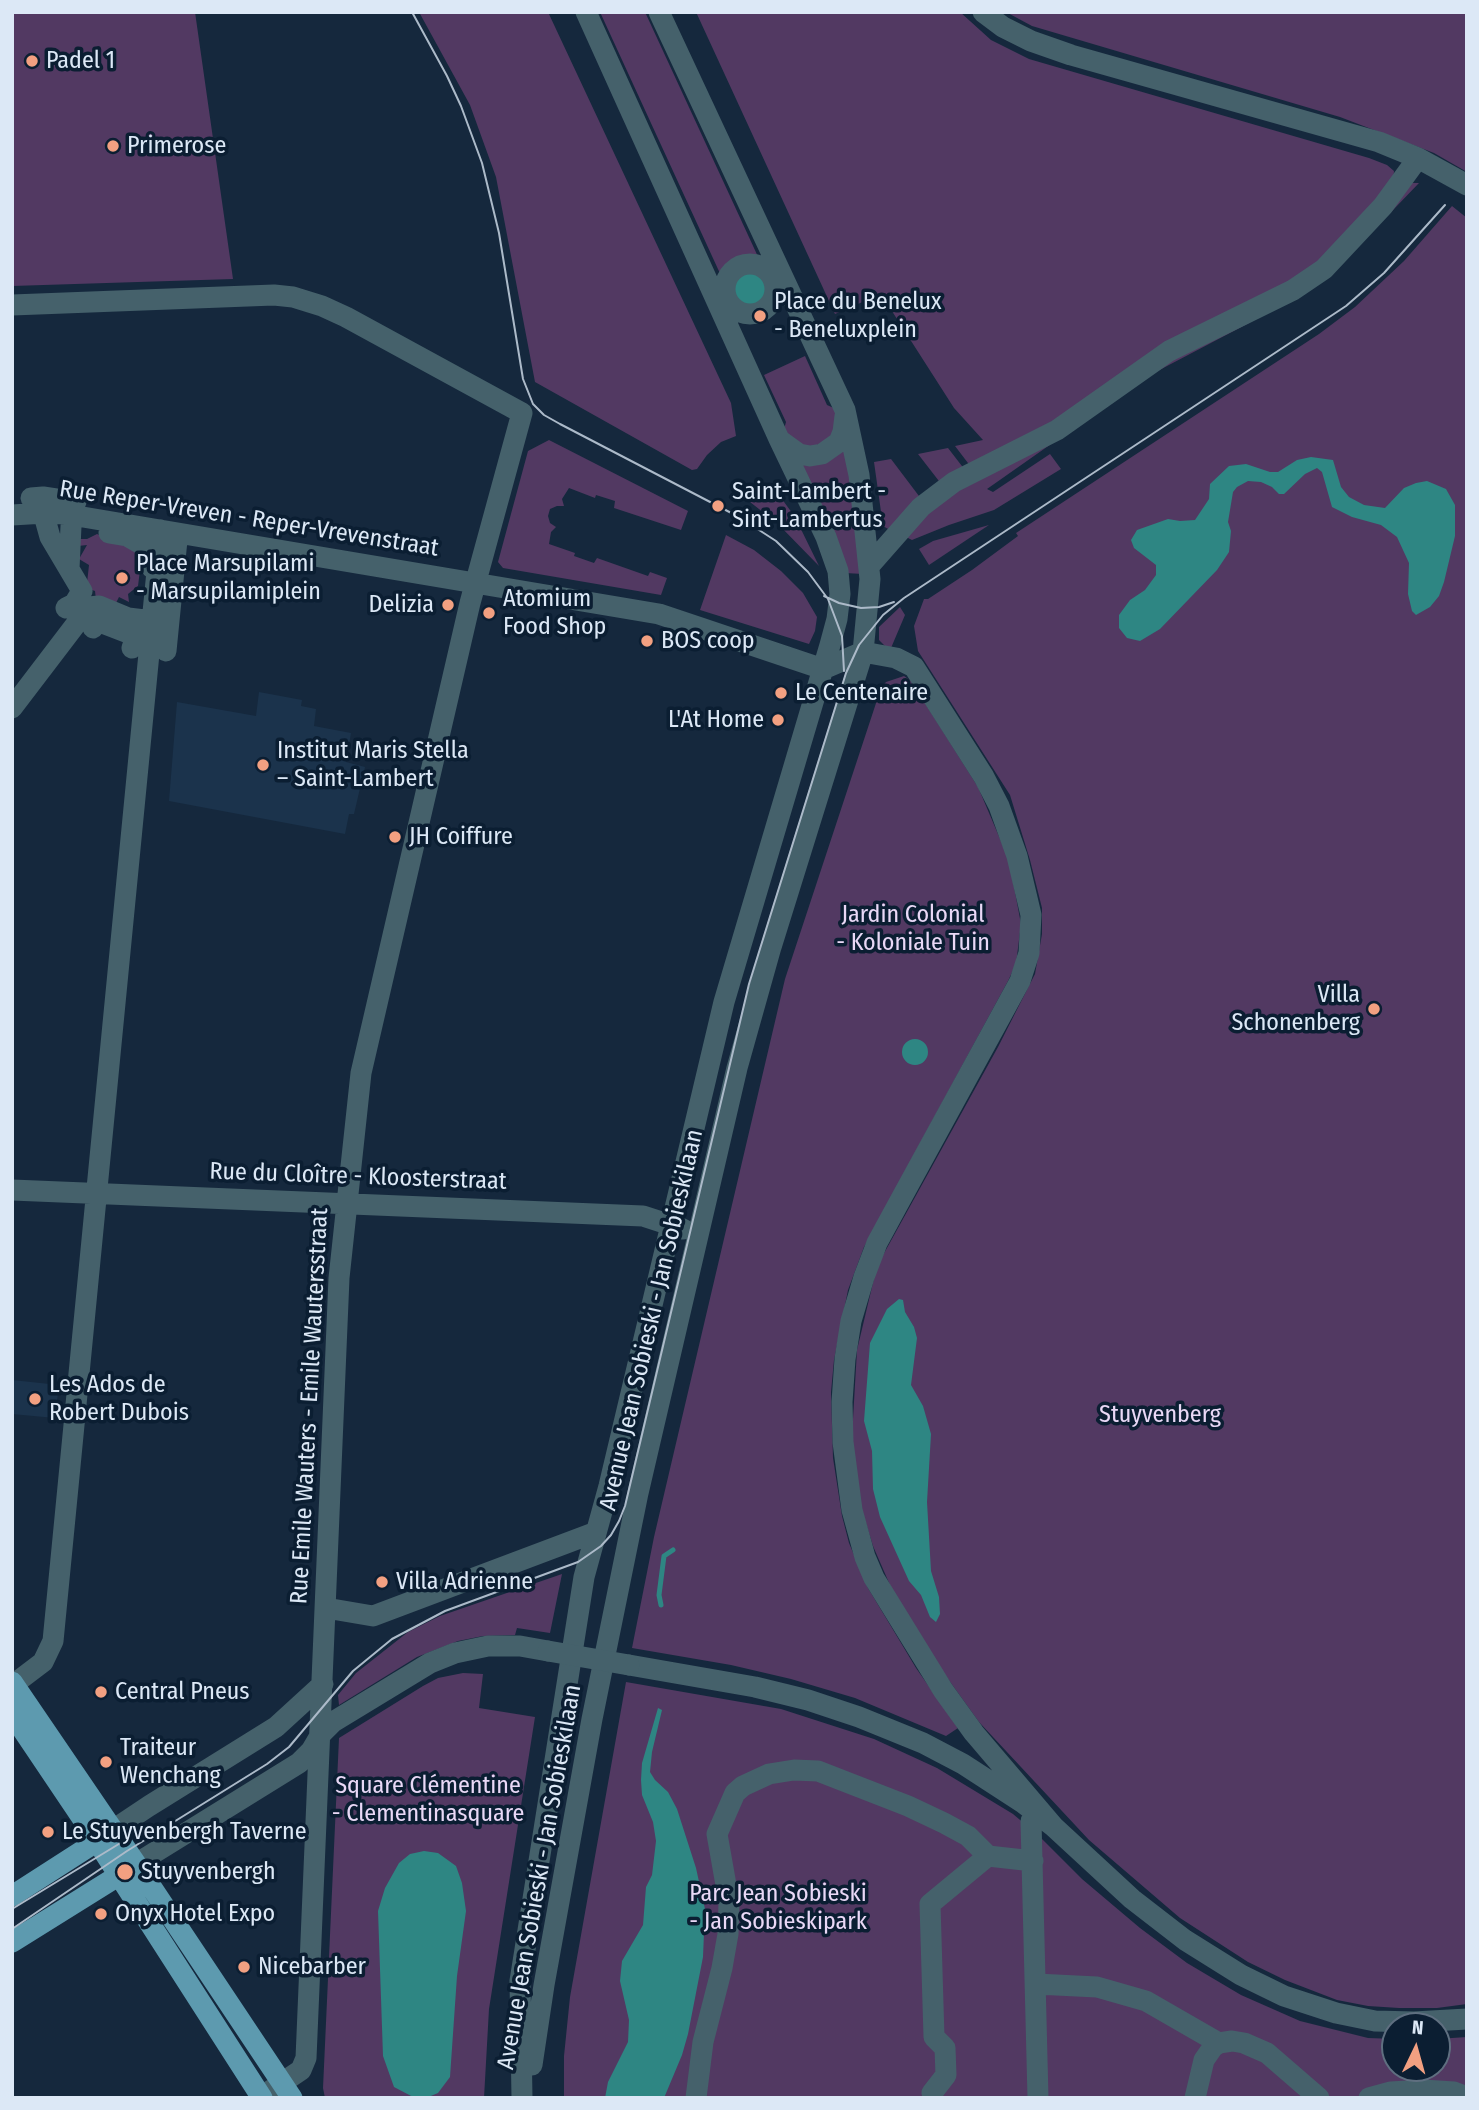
<!DOCTYPE html>
<meta charset="utf-8">
<style>
body{margin:0}
#map{position:relative;width:1479px;height:2110px;overflow:hidden;background:#15283d;font-family:"Fira Sans Condensed",sans-serif}
canvas{display:block}
.frame{position:absolute;inset:0;border:14px solid #dce8f6;pointer-events:none}
.north{position:absolute;left:1381px;top:2012px;width:70px;height:70px;box-sizing:border-box;background:#0b1e32;border:2px solid #5f6f80;border-radius:50%;rotate:5deg;font-size:19px;font-weight:700;line-height:28px;text-align:center;color:#dce8f6}
.north::after{content:'';display:block;margin:auto;width:24px;height:32px;background:#f2a081;clip-path:polygon(50% 0,100% 100%,50% 72%,0 100%)}
</style>
<div id="map">
<canvas width="1479" height="2110"></canvas>
<div class="frame"></div>
<div class="north">N</div>
</div>
<script>
const ctx = document.querySelector('canvas').getContext('2d');
ctx.lineJoin = 'round';
function fillPath(path, color) {
  ctx.fillStyle = color;
  ctx.fill(path, 'evenodd');
}
function shape(rows) {
  const path = new Path2D();
  for (const r of rows) {
    if (r.length === 3) {
      path.moveTo(r[0] + r[2], r[1]);
      path.arc(r[0], r[1], r[2], 0, 2 * Math.PI);
      continue;
    }
    path.moveTo(r[0], r[1]);
    for (let i = 2; i < r.length; i += 2) path.lineTo(r[i], r[i + 1]);
  }
  return path;
}
function stroke(path, color, width, dash) {
  ctx.strokeStyle = color;
  ctx.lineWidth = width;
  ctx.lineCap = dash ? 'butt' : 'round';
  ctx.setLineDash(dash || []);
  ctx.stroke(path);
}
function label(font, color, halo, rows, align = 'center') {
  ctx.font = font + ' "Fira Sans Condensed",sans-serif';
  ctx.lineWidth = 7;
  ctx.setLineDash([]);
  ctx.textBaseline = 'middle';
  ctx.strokeStyle = halo;
  ctx.fillStyle = color;
  for (const [text, x, y, turn = 0] of rows) {
    ctx.save();
    ctx.translate(x, y);
    ctx.rotate((+turn || 0) * Math.PI / 180);
    ctx.textAlign = isNaN(turn) ? turn : align;
    if (halo) ctx.strokeText(text, 0, 0);
    ctx.fillText(text, 0, 0);
    ctx.restore();
  }
}
const built = shape([
 [259,692,302,700,301,706,316,709,314,726,351,733,346,762,365,767,354,814,349,814,345,834,169,801,177,702,256,716],
 [12,1380,59,1385,55,1418,12,1414]
]);
const green = shape([
 [12,12,195,12,233,279,12,286],
 [419,12,548,12,731,403,736,436,721,442,707,455,697,469,692,470,535,382,496,177,470,105],
 [600,12,645,12,760,261,740,258,733,262,723,280],
 [696,12,960,12,991,40,1029,59,1369,158,1387,165,1394,171,1393,182,1327,261,1107,391,971,467,955,446,983,440,954,408,881,294,835,314],
 [1006,12,1467,12,1467,172,1434,153,1340,117,1032,26],
 [1410,183,1419,183,1344,261,1249,323,1148,376,987,489,993,492,1050,454,1061,469,994,510,949,525,912,540,904,536,927,508,1145,370,1264,310],
 [1452,206,1467,218,1467,2004,1437,2008,1399,2008,1368,2006,1337,2000,1285,1980,1248,1962,1180,1918,1089,1840,979,1722,943,1672,893,1592,873,1546,859,1501,852,1436,857,1350,877,1266,998,1047,1035,974,1042,934,1042,908,1030,860,1010,795,918,651,914,626,924,599,928,599,972,570,1018,536,1016,533,1319,334,1355,307,1404,261],
 [805,356,827,405,836,409,838,420,830,440,806,449,783,433,786,422,764,375],
 [549,440,688,511,681,530,614,508,615,501,596,495,595,498,569,488,562,499,564,506,557,506,550,509,548,516,550,523,556,527,551,532,549,544,575,553,574,556,594,563,597,558,648,576,650,572,667,578,661,595,503,568,498,562,528,451],
 [845,445,863,574,845,573,799,461],
 [948,448,965,470,942,485,918,454],
 [891,459,922,500,895,533,883,526,874,462],
 [771,484,795,517,819,566,777,523,750,502],
 [989,525,929,565,919,549,933,541],
 [97,534,139,552,140,570,138,586,128,594,129,602,119,597,115,605,96,600,95,591,89,589,87,583,89,565,79,559,87,545,78,546,79,539,87,539],
 [726,535,754,550,781,571,803,593,817,617,815,631,809,644,700,610],
 [900,607,905,615,891,648,886,647,879,640,879,627],
 [904,676,911,681,978,787,1009,860,1021,924,1016,964,1008,981,864,1247,848,1290,834,1360,831,1392,833,1458,842,1516,849,1543,868,1588,916,1668,958,1728,946,1736,855,1698,791,1679,731,1665,632,1648,654,1537,785,979,881,688,886,682],
 [562,1574,550,1633,517,1628,515,1635,483,1636,458,1641,417,1657,339,1705,338,1695,356,1673,408,1632,440,1616],
 [463,1673,483,1674,479,1708,535,1717,489,2009,484,2098,325,2098,323,2088,339,1738,423,1686,438,1678],
 [626,1682,781,1709,874,1739,937,1768,1013,1814,1039,1836,1082,1879,1140,1928,1187,1963,1241,1995,1300,2021,1368,2038,1395,2039,1395,2068,1437,2068,1437,2039,1467,2037,1467,2098,564,2098,564,2056,570,1997]
]);
const water = shape([
 [750,289,20],
 [1311,457,1333,460,1341,487,1349,497,1364,505,1385,508,1404,488,1416,483,1427,481,1446,489,1455,505,1455,536,1444,582,1439,596,1430,607,1416,615,1412,611,1408,594,1409,563,1397,537,1381,525,1352,517,1332,507,1322,472,1317,468,1305,474,1284,494,1279,494,1272,487,1261,482,1248,481,1237,487,1233,492,1228,522,1231,531,1229,552,1217,570,1160,629,1140,641,1127,638,1119,628,1119,615,1130,600,1145,590,1156,575,1156,565,1134,548,1131,540,1137,530,1168,519,1180,521,1195,520,1209,499,1210,484,1229,466,1246,464,1270,472,1278,472,1297,460],
 [915,1052,13],
 [899,1299,903,1300,905,1312,914,1327,917,1338,911,1385,923,1406,931,1434,927,1502,931,1571,939,1597,940,1614,936,1622,930,1617,921,1595,909,1581,880,1517,873,1489,872,1451,864,1421,870,1343,887,1309],
 [658,1708,662,1710,652,1752,650,1772,655,1780,668,1792,677,1809,696,1868,705,1909,703,1957,688,2034,682,2055,664,2098,605,2098,608,2082,628,2042,629,2020,620,1981,622,1961,643,1925,646,1887,652,1875,656,1841,653,1822,642,1795,641,1780,642,1763],
 [424,1851,438,1853,456,1866,462,1883,466,1911,457,1976,450,2077,438,2093,426,2098,415,2098,394,2087,383,2056,378,1911,385,1888,399,1863,410,1854]
]);
const stream = shape([
 [661,1605,659,1595,664,1556,673,1550]
]);
const minor = shape([
 [983,12,1003,27,1031,41,1071,55,1379,142,1418,158,1467,185],
 [750,289,25],
 [12,305,274,295,293,297,322,306,346,317,522,413,470,603,361,1073,339,1278,306,2058,301,2070,261,2097],
 [781,441,799,454,810,456,822,454,839,442,843,432,845,416],
 [31,498,43,497,76,502],
 [12,515,45,513,65,514,659,614,823,669],
 [45,519,50,537,82,591,74,604,66,608],
 [109,533,127,536,153,551,152,568],
 [870,565,921,507,954,482,1057,430,1169,351,1293,290,1324,269,1383,206,1418,158],
 [69,569,71,526],
 [93,628,97,621,136,636,132,648],
 [166,651,177,540],
 [823,669,863,652,896,658,914,667,984,777,999,806,1017,856,1031,915,1029,953,1020,981,896,1208,877,1243,864,1277,851,1321,845,1359,842,1402,843,1442,852,1510,865,1557,874,1578,943,1690,974,1733,1054,1827],
 [12,708,89,607,99,606,128,618,153,621],
 [12,1190,643,1216,683,1229],
 [326,1608,373,1616,596,1532],
 [629,1665,755,1687,808,1700,859,1717,923,1743,963,1764,1023,1803,1054,1827,1132,1899,1185,1940,1241,1975,1284,1996,1336,2013,1375,2021,1414,2022,1467,2019],
 [14,1684,43,1662,53,1641,161,530],
 [1031,1821,1038,2098],
 [98,1840,149,1806,276,1727,323,1684],
 [136,1864,299,1763,311,1751,321,1734,333,1722,430,1663,455,1653,488,1646,520,1646,548,1651],
 [1036,1984,1097,1987,1146,2001,1219,2043,1232,2041,1244,2043,1267,2053,1319,2098],
 [532,2065,544,1985,592,1719,638,1493,737,1068,771,947,863,652,870,579,859,475,845,410,659,12],
 [932,2093,946,2075,945,2048,934,2037,930,1904,988,1856],
 [522,2098,520,1981,584,1577,609,1486,724,1002,830,645,837,619,840,594,838,571,826,537,779,439,586,12],
 [696,2098,703,2042,722,1968,728,1934,729,1902,717,1834,735,1793,743,1786,769,1774,794,1770,818,1771,908,1806,944,1823,968,1836,988,1856,1033,1861],
 [1195,2098,1204,2060,1213,2047,1219,2043],
 [1369,2098,1391,2092,1423,2090,1454,2092,1467,2097]
]);
const major = shape([
 [12,1682,136,1864,292,2098],
 [12,1714,84,1821,262,2098],
 [12,1896,96,1842],
 [12,1942,129,1869]
]);
const tram = shape([
 [412,12,447,76,461,106,482,163,499,233,523,379,533,404,544,415,560,424,739,517,776,541,808,572,828,599,842,636,844,671],
 [824,596,839,603,861,608,879,607,894,602],
 [12,1909,132,1836],
 [12,1929,127,1851,267,1764,289,1747,353,1671,392,1639,445,1611,578,1562,601,1546,611,1535,619,1521,625,1506,749,984,846,673,859,645,883,615,904,598,1346,306,1384,273,1445,205]
]);
const minorBridge = shape([
 [548,1651,629,1665]
]);
const markers = [
 [32,61,7,"#f2a081"],
 [113,146,7,"#f2a081"],
 [760,316,7,"#f2a081"],
 [718,506,7,"#f2a081"],
 [122,578,7,"#f2a081"],
 [448,605,7,"#f2a081"],
 [489,613,7,"#f2a081"],
 [647,641,7,"#f2a081"],
 [781,693,7,"#f2a081"],
 [778,720,7,"#f2a081"],
 [263,765,7,"#f2a081"],
 [395,837,7,"#f2a081"],
 [1374,1009,7,"#f2a081"],
 [35,1399,7,"#f2a081"],
 [382,1582,7,"#f2a081"],
 [101,1692,7,"#f2a081"],
 [106,1762,7,"#f2a081"],
 [48,1832,7,"#f2a081"],
 [125,1872,9,"#f2a081"],
 [101,1914,7,"#f2a081"],
 [244,1967,7,"#f2a081"]
];
const poiNames = [
 ["Padel 1",46,61],
 ["Primerose",127,146],
 ["Place du Benelux",774,302],
 ["- Beneluxplein",774,330],
 ["Saint-Lambert -",732,492],
 ["Sint-Lambertus",732,520],
 ["Place Marsupilami",136,564],
 ["- Marsupilamiplein",136,592],
 ["Atomium",503,599],
 ["Food Shop",503,627],
 ["Delizia",434,605,"right"],
 ["BOS coop",661,641],
 ["Le Centenaire",795,693],
 ["L'At Home",764,720,"right"],
 ["Institut Maris Stella",277,751],
 ["– Saint-Lambert",277,779],
 ["JH Coiffure",409,837],
 ["Villa",1360,995,"right"],
 ["Schonenberg",1360,1023,"right"],
 ["Les Ados de",49,1385],
 ["Robert Dubois",49,1413],
 ["Villa Adrienne",396,1582],
 ["Central Pneus",115,1692],
 ["Traiteur",120,1748],
 ["Wenchang",120,1776],
 ["Le Stuyvenbergh Taverne",62,1832],
 ["Stuyvenbergh",141,1872],
 ["Onyx Hotel Expo",115,1914],
 ["Nicebarber",258,1967]
];
const streetNames = [
 ["Rue Reper-Vreven - Reper-Vrevenstraat",249,519,9],
 ["Rue du Cloître - Kloosterstraat",358,1177,2],
 ["Avenue Jean Sobieski - Jan Sobieskilaan",652,1320,-77],
 ["Rue Emile Wauters - Emile Wautersstraat",310,1406,-87],
 ["Avenue Jean Sobieski - Jan Sobieskilaan",540,1877,-80]
];
const parkNames = [
 ["Jardin Colonial",913,915],
 ["- Koloniale Tuin",913,943],
 ["Stuyvenberg",1160,1415],
 ["Square Clémentine",428,1786],
 ["- Clementinasquare",428,1814],
 ["Parc Jean Sobieski",778,1894],
 ["- Jan Sobieskipark",778,1922]
];
fillPath(built, '#1b334c');
fillPath(green, '#523962');
fillPath(water, '#2e8683');
stroke(stream, '#2e8683', 5);
stroke(minor, '#45616b', 21);
stroke(major, '#5d9aaf', 21);
stroke(tram, '#acbac9', 2);
stroke(minorBridge, '#45616b', 21);
for (const [x, y, r, color] of markers) {
  const dot = new Path2D();
  dot.arc(x, y, r, 0, 2 * Math.PI);
  ctx.fillStyle = color;
  ctx.fill(dot);
  stroke(dot, '#0b1e32', 2.5);
}
label('24px', '#dce8f6', '#0b1e32', poiNames, 'left');
label('24px', '#dce8f6', '#0b1e32', streetNames);
label('24px', '#e9d8f6', '#0b1e32', parkNames);
</script>
